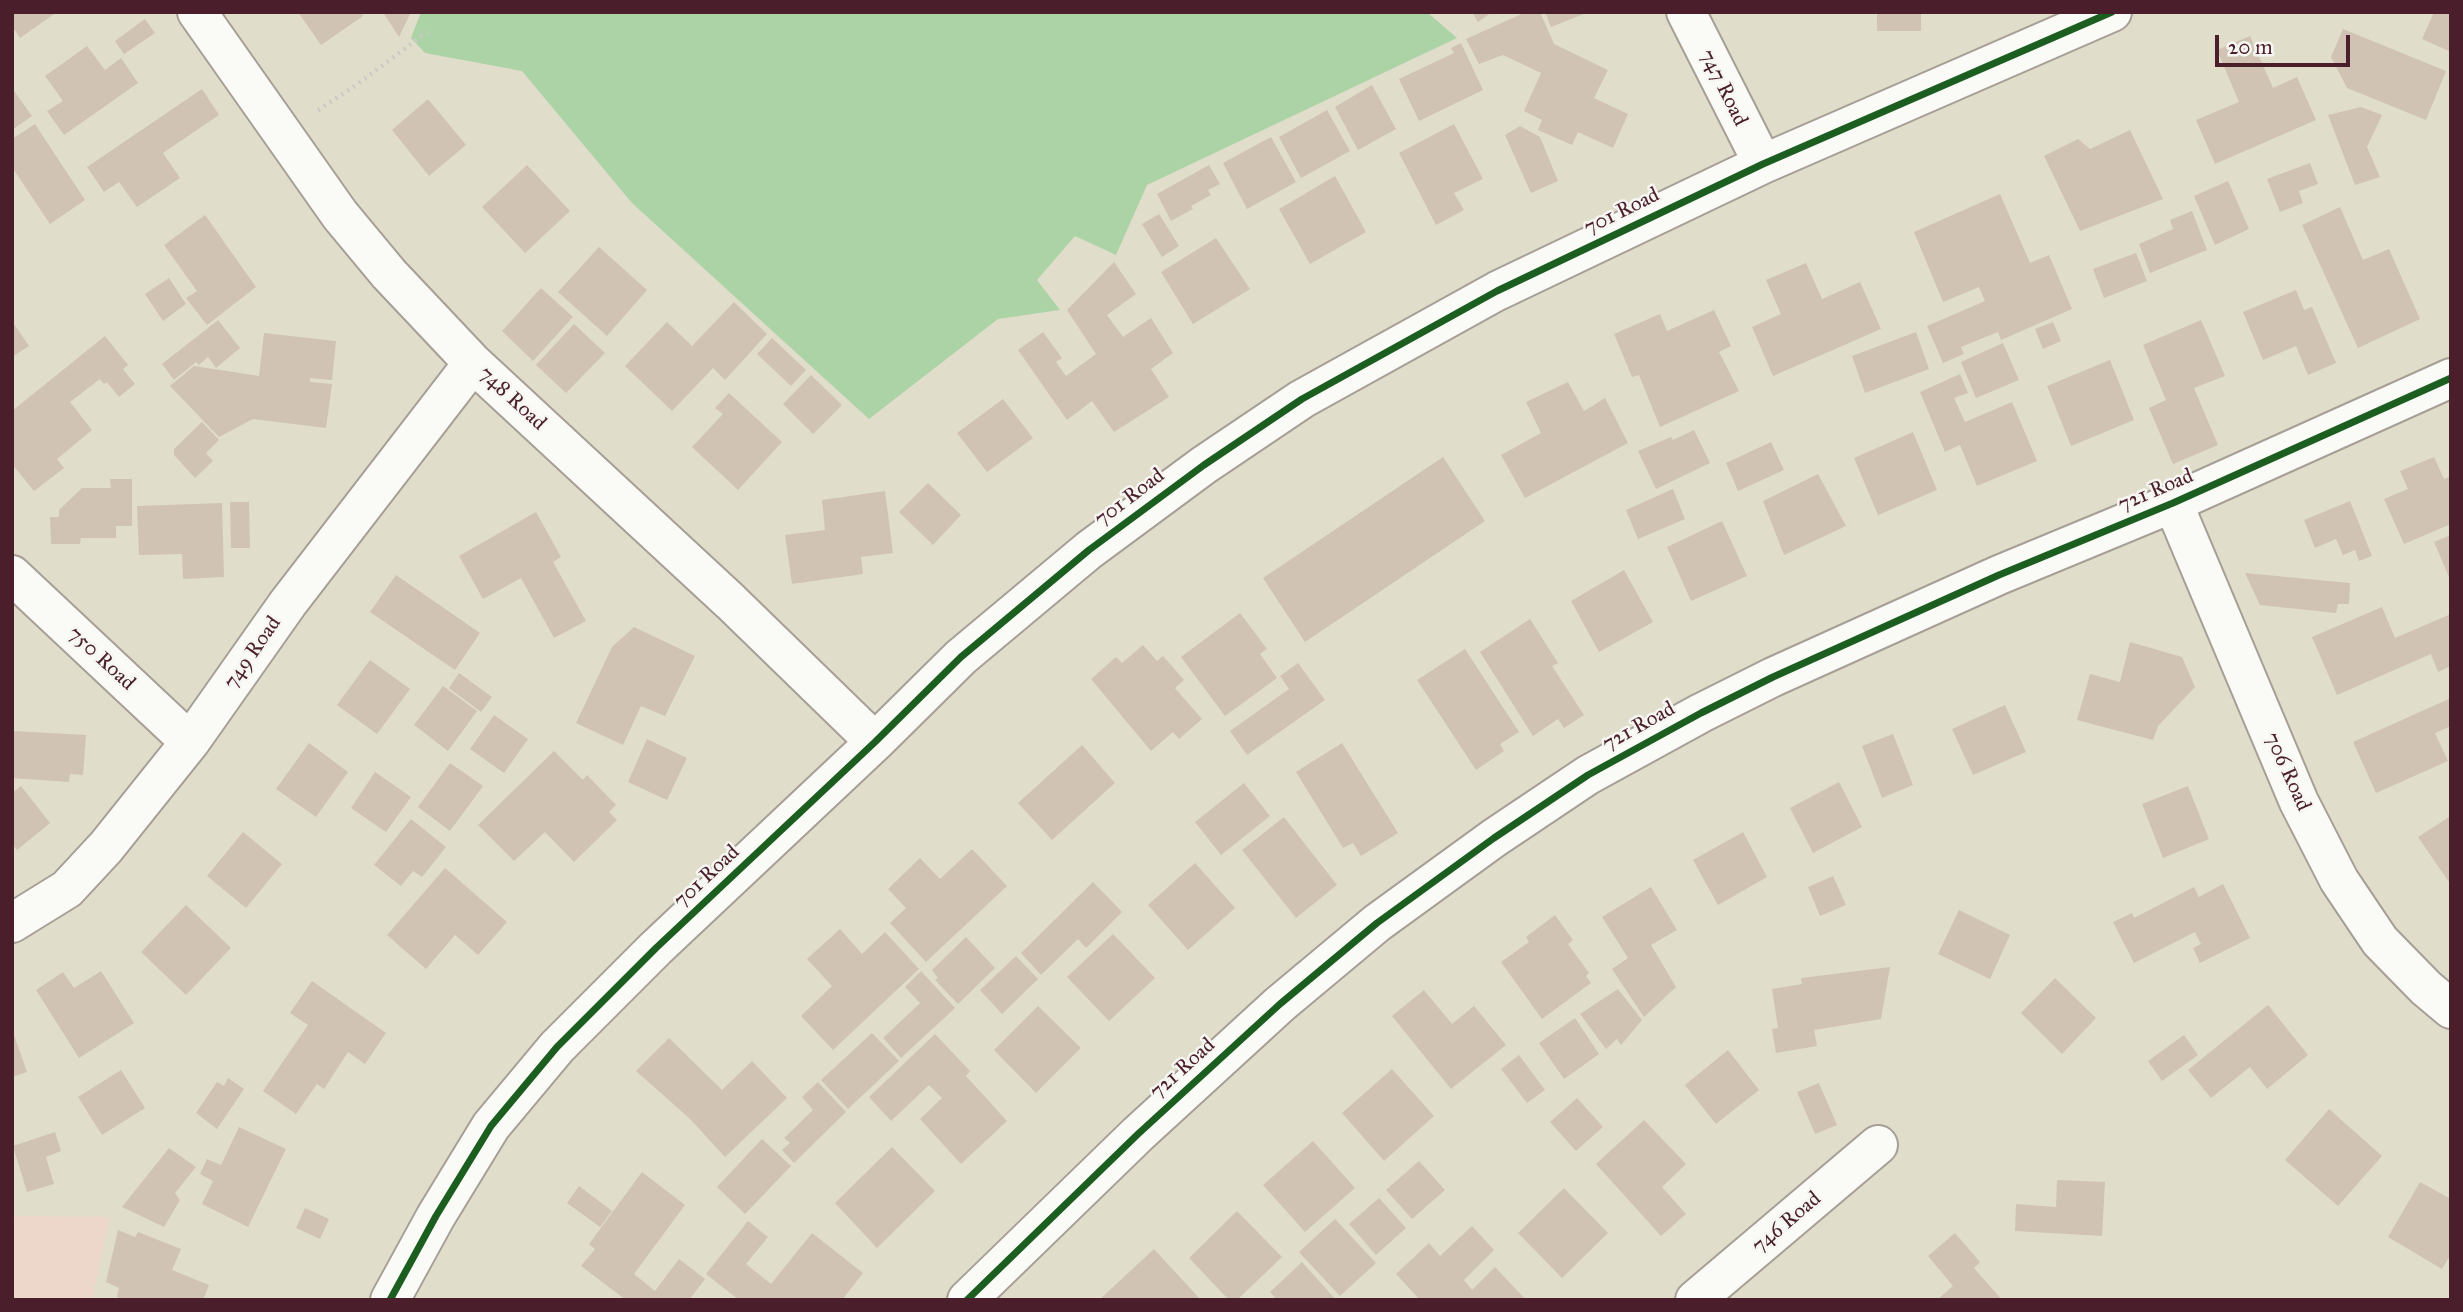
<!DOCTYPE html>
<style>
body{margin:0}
#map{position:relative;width:2463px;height:1312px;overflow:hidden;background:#e1ddcb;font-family:"IM FELL Great Primer",serif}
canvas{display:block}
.frame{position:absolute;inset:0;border:14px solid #4a1f2b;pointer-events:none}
.scale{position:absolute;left:2215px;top:35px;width:135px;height:32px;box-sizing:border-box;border:4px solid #4a1f2b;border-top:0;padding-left:9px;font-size:21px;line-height:24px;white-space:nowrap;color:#4a1f2b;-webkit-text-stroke:5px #f6f6f2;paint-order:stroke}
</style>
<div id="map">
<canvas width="2463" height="1312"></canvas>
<div class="frame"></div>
<div class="scale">20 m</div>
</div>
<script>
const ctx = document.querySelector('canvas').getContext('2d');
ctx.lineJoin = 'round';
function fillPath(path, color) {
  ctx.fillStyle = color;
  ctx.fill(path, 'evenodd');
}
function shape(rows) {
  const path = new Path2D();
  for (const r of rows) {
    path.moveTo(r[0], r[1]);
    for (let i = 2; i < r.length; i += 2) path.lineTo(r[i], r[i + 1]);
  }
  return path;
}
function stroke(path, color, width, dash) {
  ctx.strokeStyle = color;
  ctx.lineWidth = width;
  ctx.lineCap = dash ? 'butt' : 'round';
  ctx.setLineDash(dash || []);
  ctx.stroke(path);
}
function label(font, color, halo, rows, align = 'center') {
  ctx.font = font + ' "IM FELL Great Primer",serif';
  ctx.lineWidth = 5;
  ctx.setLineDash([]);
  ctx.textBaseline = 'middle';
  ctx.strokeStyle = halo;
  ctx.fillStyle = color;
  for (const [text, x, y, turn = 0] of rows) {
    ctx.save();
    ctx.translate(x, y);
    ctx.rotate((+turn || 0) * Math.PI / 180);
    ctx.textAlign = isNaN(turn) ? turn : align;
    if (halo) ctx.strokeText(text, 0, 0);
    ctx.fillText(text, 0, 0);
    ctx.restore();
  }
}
const built = shape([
 [12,1216,110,1217,92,1300,12,1300]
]);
const green = shape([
 [421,12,1427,12,1457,38,1147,185,1116,255,1075,236,1037,280,1060,310,998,319,869,419,632,203,522,71,425,53,411,38]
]);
const building = shape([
 [12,12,57,12,20,38,12,26],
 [298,12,360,12,363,16,321,45],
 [383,12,411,12,399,37],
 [1472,12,1492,12,1478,22],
 [1526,12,1540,12,1554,44,1608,70,1594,98,1628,114,1613,148,1578,132,1572,145,1538,130,1542,120,1524,111,1541,73,1503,55,1479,64,1466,39],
 [1545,12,1589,12,1551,27],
 [1877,12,1921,12,1921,31,1877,31],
 [2434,12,2451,12,2451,52,2422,39],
 [145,19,155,33,124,54,115,41],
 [2343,29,2446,71,2426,120,2347,88,2331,57],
 [2250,36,2273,88,2297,77,2316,120,2215,164,2196,120,2239,102,2217,50],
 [1461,43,1483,90,1419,121,1399,79,1454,53,1451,48],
 [87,46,105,70,121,58,138,83,64,135,47,111,63,101,45,76],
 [1372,85,1396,129,1358,150,1335,107],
 [12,88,32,116,12,130],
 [202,89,219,115,163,153,180,178,137,207,119,182,104,192,87,167],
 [428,99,466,145,429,176,392,130],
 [2361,107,2382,115,2367,147,2380,177,2355,185,2328,115],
 [1327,110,1350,151,1301,178,1279,137],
 [35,124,85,200,50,224,12,167,12,139],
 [1454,124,1483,179,1454,193,1464,210,1436,225,1399,153],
 [1520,126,1540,137,1558,181,1531,193,1505,135],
 [2130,130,2163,199,2080,231,2044,156,2078,139,2090,149],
 [1271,137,1296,182,1247,209,1223,163],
 [2310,163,2318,184,2299,191,2303,203,2280,212,2267,179],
 [527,165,570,211,525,253,482,207],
 [1209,165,1220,184,1208,190,1211,195,1191,206,1193,209,1171,221,1157,194],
 [1335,176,1366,232,1310,264,1279,209],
 [2228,181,2249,229,2215,245,2194,196],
 [2000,194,2030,263,2049,255,2072,309,2001,340,1998,332,1961,347,1964,354,1943,363,1927,326,1985,301,1979,287,1943,302,1914,232],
 [2340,207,2363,260,2389,249,2420,319,2358,348,2302,225],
 [2192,211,2207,250,2150,273,2139,244,2173,229,2170,220],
 [1159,214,1179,246,1162,257,1142,224],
 [205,215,256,287,207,325,186,298,197,291,164,245],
 [1216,238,1250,289,1193,324,1161,272],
 [599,247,647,290,607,336,558,292],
 [2136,253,2147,281,2104,298,2093,269],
 [1114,262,1136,294,1107,315,1123,337,1151,318,1173,353,1151,369,1169,397,1114,432,1092,401,1067,420,1018,350,1043,332,1062,358,1056,362,1066,376,1096,354,1067,310],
 [1806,263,1822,299,1860,282,1881,329,1773,376,1752,327,1781,314,1766,280],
 [169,278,186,304,163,321,145,294],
 [541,288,573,317,533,361,502,331],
 [2296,290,2304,310,2312,307,2336,363,2308,375,2296,346,2263,360,2243,312],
 [734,302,767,334,725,380,713,368,672,411,625,366,667,322,692,346],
 [1714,310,1731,346,1719,352,1739,391,1660,427,1639,375,1632,377,1614,334,1660,314,1667,331],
 [218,320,240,348,216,368,208,357,199,365,196,362,174,380,162,364],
 [2201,320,2225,376,2194,388,2218,445,2173,464,2149,408,2166,400,2143,345],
 [12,321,29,346,12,357],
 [2053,322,2061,341,2043,349,2035,329],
 [574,324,605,353,566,393,536,365],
 [1916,332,1929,369,1865,393,1852,356],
 [264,333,336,341,332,380,310,378,310,382,332,384,326,428,253,419,219,437,170,386,194,366,259,376],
 [105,336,128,365,123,369,135,384,119,397,107,382,104,384,100,379,70,402,92,430,57,459,64,468,34,491,12,464,12,411],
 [772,338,806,370,791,386,757,354],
 [2003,343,2019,380,1976,398,1961,362],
 [2110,360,2134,420,2071,446,2047,386],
 [1960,374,1968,393,1954,398,1965,422,2012,402,2037,461,1977,486,1960,445,1945,452,1920,392],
 [811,375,842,405,813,434,783,404],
 [1568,382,1584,411,1605,398,1628,443,1525,498,1501,455,1541,433,1526,402],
 [729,393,782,442,738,490,692,447,723,414,715,408],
 [1003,399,1033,438,987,472,957,433],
 [202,422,219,440,206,453,213,461,195,478,174,455,174,449],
 [1694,430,1710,463,1656,489,1638,451,1671,437,1673,440],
 [1913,432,1937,490,1878,515,1854,458],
 [1771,442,1784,470,1738,491,1726,463],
 [1443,457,1485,521,1305,642,1263,578],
 [2434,457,2444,479,2451,476,2451,524,2404,544,2384,499,2408,489,2400,471],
 [1818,474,1846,526,1784,555,1763,501],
 [110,479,132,479,132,526,116,526,116,538,81,538,80,544,51,544,50,517,59,517,59,510,82,488,111,488],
 [928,483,961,515,933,545,899,512],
 [1673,489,1685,519,1638,539,1626,510],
 [885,491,893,553,861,557,863,574,792,584,785,535,825,530,822,500],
 [2350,501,2372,556,2359,561,2355,550,2343,555,2336,539,2315,548,2304,520],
 [230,502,249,502,250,548,231,548],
 [222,503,224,577,183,579,182,554,139,555,137,506],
 [536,512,561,557,553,562,586,621,554,638,521,578,483,599,459,556],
 [1722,521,1747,576,1691,601,1667,547],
 [2451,535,2451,576,2449,577,2434,542],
 [1624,570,1653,622,1599,652,1571,601],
 [2245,573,2350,583,2349,604,2338,604,2336,613,2260,605],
 [396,575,480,633,455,670,370,612],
 [2382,607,2395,638,2451,614,2451,666,2438,672,2431,654,2337,695,2312,637],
 [1240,613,1267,649,1260,654,1277,678,1225,716,1181,657],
 [1530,619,1558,663,1552,666,1584,715,1564,728,1558,719,1533,736,1480,652],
 [634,627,695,656,665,716,641,706,623,745,576,723,612,647],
 [2130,642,2182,657,2195,687,2158,726,2153,740,2077,720,2090,674,2120,682],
 [1143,645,1157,661,1163,656,1184,680,1175,688,1202,719,1179,739,1173,732,1151,751,1091,679,1116,657,1122,663],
 [1465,649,1519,732,1500,744,1504,751,1476,770,1417,680],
 [370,660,410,689,377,734,337,705],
 [1298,663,1325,700,1247,755,1230,731,1289,689,1280,676],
 [459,673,492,697,481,712,449,688],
 [443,686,477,711,448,751,414,725],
 [2451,698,2451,726,2435,733,2448,761,2376,793,2353,742],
 [2005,705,2026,752,1973,775,1952,729],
 [494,715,528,739,504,773,470,749],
 [12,731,86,735,83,775,70,774,69,782,12,778],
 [1893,734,1913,785,1882,798,1862,746],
 [647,739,687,758,667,800,628,782],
 [309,743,348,772,316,817,276,789],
 [1342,743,1398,833,1361,856,1353,843,1343,848,1296,772],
 [1082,745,1115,783,1052,840,1018,803],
 [554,751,583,780,587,775,616,805,609,812,617,820,574,862,545,832,514,861,478,825],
 [450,763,483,786,450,831,418,807],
 [375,772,411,797,386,832,351,808],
 [1839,782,1862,827,1813,853,1790,808],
 [1244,783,1270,816,1221,855,1195,822],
 [21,786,50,823,17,850,12,844,12,793],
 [2188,786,2209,839,2163,858,2142,804],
 [2451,816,2451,885,2418,837],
 [1284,817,1337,885,1296,918,1242,850],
 [411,819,446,847,422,877,413,871,401,886,374,865],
 [243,832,282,864,246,908,207,876],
 [1743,832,1767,877,1718,905,1693,860],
 [972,849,1007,886,926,962,890,923,906,908,888,889,920,858,940,879],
 [1195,863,1235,908,1188,950,1148,905],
 [445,868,507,922,478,955,455,935,426,969,387,935],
 [1833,876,1846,905,1820,916,1808,887],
 [1093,882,1122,912,1086,948,1078,939,1041,975,1021,953],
 [2223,884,2250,938,2200,963,2193,948,2201,944,2195,932,2134,963,2113,922,2132,913,2134,918,2194,887,2199,897],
 [1651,887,1677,930,1651,945,1676,987,1644,1017,1612,969,1628,958,1602,917],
 [186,905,231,948,186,995,141,952],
 [1959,910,2010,935,1990,979,1938,954],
 [1555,915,1573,940,1568,944,1589,973,1586,976,1591,983,1542,1019,1501,962,1529,942,1526,937],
 [840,929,862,954,885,932,919,969,833,1050,801,1016,832,986,807,959],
 [1113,934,1155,978,1109,1021,1067,977],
 [966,937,995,968,958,1004,935,980,938,978,932,970],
 [1016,956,1038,979,1002,1014,980,990],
 [1890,967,1881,1019,1814,1030,1817,1046,1776,1053,1772,1029,1778,1028,1772,989,1802,984,1801,978],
 [101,971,134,1023,79,1058,36,990,63,972,74,988],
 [921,971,955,1008,901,1058,883,1038,920,1003,905,987],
 [2055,978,2096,1018,2062,1054,2021,1013],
 [312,981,386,1033,365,1064,348,1052,324,1089,317,1084,296,1114,263,1091,308,1025,290,1013],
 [1618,989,1642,1020,1621,1045,1617,1039,1606,1049,1580,1014],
 [1424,990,1452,1024,1474,1006,1506,1045,1451,1089,1392,1016],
 [2268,1005,2308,1055,2267,1089,2250,1067,2211,1098,2188,1070],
 [1038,1006,1081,1048,1036,1093,994,1050],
 [1575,1018,1599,1054,1564,1079,1539,1043],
 [12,1029,27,1072,12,1077],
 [872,1033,899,1061,848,1109,821,1080],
 [935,1034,970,1071,966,1076,1007,1121,961,1164,920,1119,942,1098,929,1085,891,1121,869,1097],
 [2184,1035,2198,1055,2162,1081,2148,1061],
 [669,1038,722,1090,752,1061,787,1098,725,1157,690,1119,636,1071],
 [1728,1050,1759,1090,1716,1124,1685,1085],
 [1519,1055,1545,1090,1527,1103,1501,1069],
 [1392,1069,1434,1116,1384,1161,1342,1113],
 [121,1070,145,1108,102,1135,78,1097],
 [228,1078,244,1089,217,1129,196,1113,217,1082,224,1086],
 [818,1082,846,1112,794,1163,782,1150,790,1143,784,1138,813,1110,802,1097],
 [1819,1083,1837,1125,1815,1134,1797,1092],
 [1577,1098,1603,1127,1576,1151,1550,1122],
 [2329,1109,2382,1156,2338,1206,2285,1160],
 [1644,1120,1686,1164,1662,1187,1686,1214,1661,1236,1596,1164],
 [239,1127,286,1149,248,1227,202,1204,213,1181,200,1174,207,1159,221,1165],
 [55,1132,61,1151,46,1157,54,1184,27,1192,13,1146],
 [762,1139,791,1166,745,1214,717,1187],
 [1313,1141,1355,1188,1305,1232,1263,1185],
 [892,1147,935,1191,877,1248,835,1203],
 [169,1148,196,1167,175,1193,180,1200,164,1227,122,1207],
 [1419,1161,1445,1190,1412,1219,1386,1190],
 [642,1172,685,1205,634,1274,655,1291,679,1259,705,1279,689,1300,626,1300,581,1266,595,1249,589,1244],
 [2057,1180,2105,1182,2102,1236,2015,1231,2016,1204,2056,1207],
 [2420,1182,2451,1199,2451,1254,2442,1269,2388,1237],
 [579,1186,612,1211,600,1227,567,1203],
 [1564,1188,1608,1233,1562,1278,1518,1233],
 [1379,1198,1406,1228,1376,1255,1349,1224],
 [305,1208,329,1219,320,1239,296,1228],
 [1237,1211,1282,1257,1237,1300,1229,1300,1189,1258],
 [1335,1219,1376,1263,1340,1296,1299,1252],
 [748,1221,768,1237,746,1264,771,1284,812,1233,863,1273,842,1300,739,1300,706,1274],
 [1472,1226,1494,1250,1464,1280,1472,1290,1495,1267,1526,1300,1420,1300,1396,1274,1429,1243,1440,1256],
 [118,1230,135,1237,138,1232,181,1249,172,1270,209,1285,203,1300,126,1300,117,1297,119,1288,106,1282],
 [1955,1233,1980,1262,1974,1268,2002,1300,1937,1300,1953,1286,1928,1256],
 [1154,1249,1201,1300,1099,1300],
 [1302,1262,1336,1300,1277,1300,1270,1292]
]);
const path = shape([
 [318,110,355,86,427,32]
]);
const street = shape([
 [197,12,340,215,389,274,473,363,731,602,875,742],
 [1686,12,1763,164],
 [2173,503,2299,802,2339,880,2380,941,2426,988,2451,1009],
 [12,575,190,742],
 [12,923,67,889,106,847,190,742,288,603,473,363],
 [390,1300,436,1216,491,1126,557,1047,656,948,875,742,961,657,1089,550,1204,465,1302,399,1497,291,1763,164,2112,12],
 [967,1300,1138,1134,1280,1004,1377,923,1494,838,1588,775,1701,713,1773,677,1999,575,2173,503,2451,378],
 [1695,1300,1878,1145]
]);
const cycleway = shape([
 [390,1300,436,1216,491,1126,557,1047,656,948,875,742,961,657,1089,550,1204,465,1302,399,1497,291,1763,164,2112,12],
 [967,1300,1138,1134,1280,1004,1377,923,1494,838,1588,775,1701,713,1773,677,1999,575,2173,503,2451,378]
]);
const streetNames = [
 ["747 Road",1723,88,64],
 ["701 Road",1622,212,-26],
 ["748 Road",512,399,43],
 ["721 Road",2156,491,-23],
 ["701 Road",1130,498,-37],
 ["749 Road",253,653,-55],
 ["750 Road",101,659,43],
 ["721 Road",1639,727,-29],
 ["706 Road",2287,772,66],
 ["701 Road",707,877,-43],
 ["721 Road",1183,1069,-42],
 ["746 Road",1787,1223,-40]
];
fillPath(built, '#edd6ca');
fillPath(green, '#acd3a6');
fillPath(building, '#d0c3b4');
stroke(street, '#a79f96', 42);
stroke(path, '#ccc8c5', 4.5, [2, 5]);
stroke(street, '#fafaf7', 38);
stroke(cycleway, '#1b5e20', 7);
label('21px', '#4a1f2b', '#f6f6f2', streetNames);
</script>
